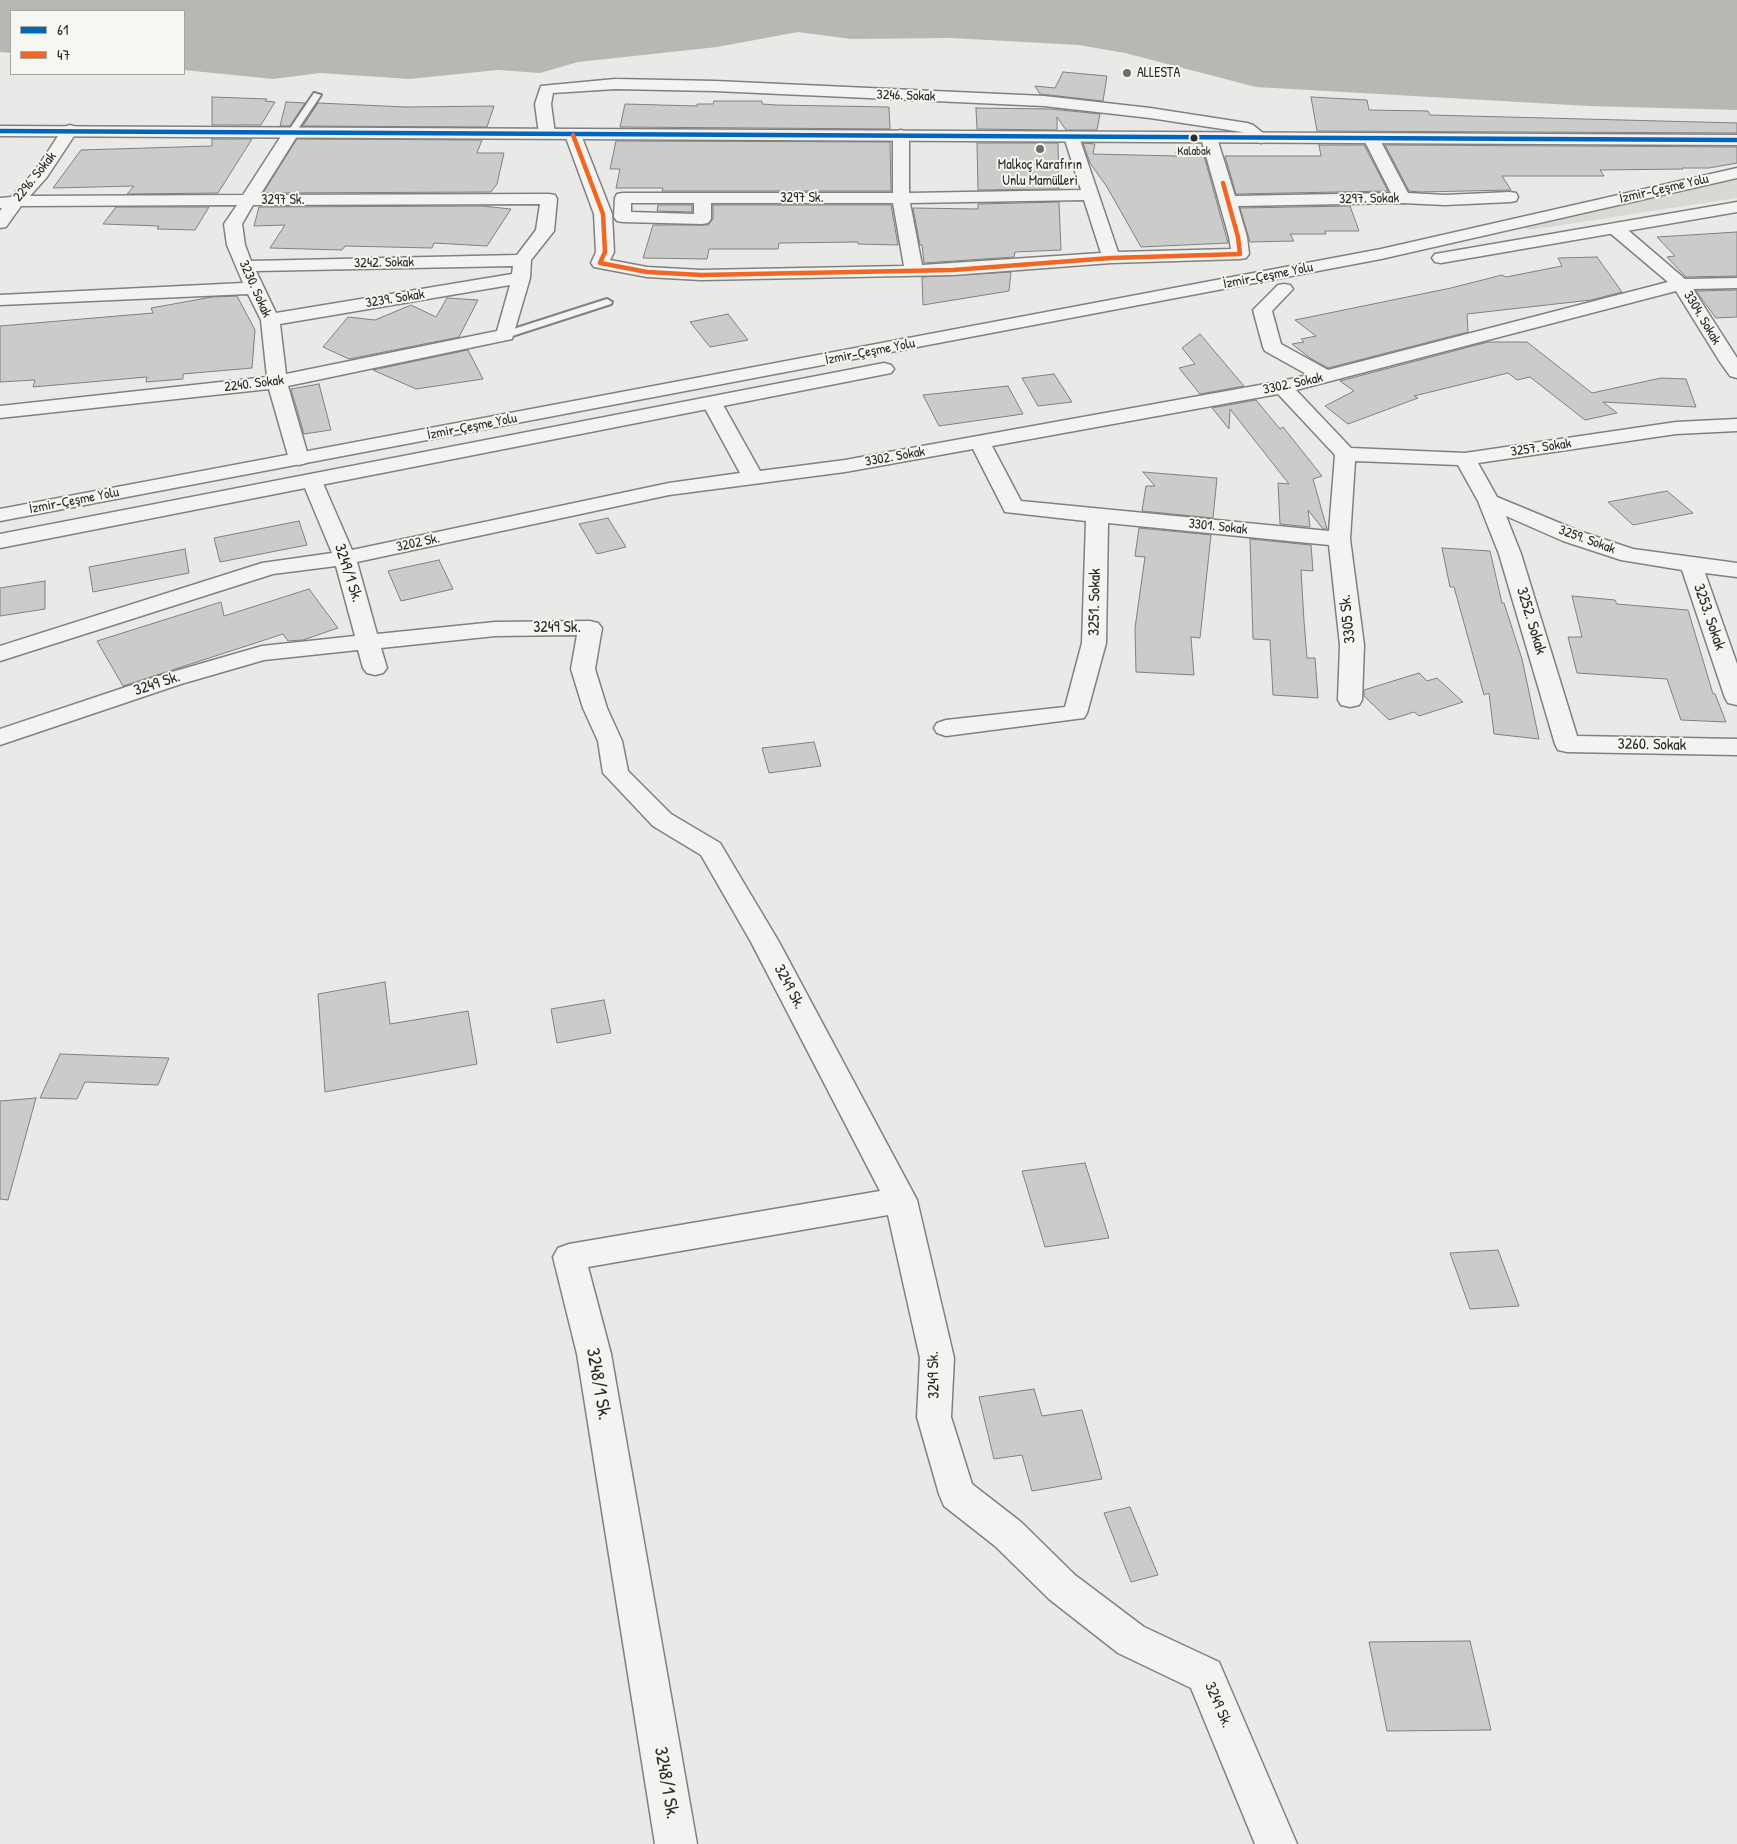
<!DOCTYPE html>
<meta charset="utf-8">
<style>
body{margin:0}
#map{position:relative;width:1737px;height:1844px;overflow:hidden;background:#e9e9e7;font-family:"Patrick Hand",sans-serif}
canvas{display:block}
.legend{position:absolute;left:10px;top:10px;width:175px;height:65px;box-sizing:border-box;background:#f6f6f2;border:1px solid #a5a5a2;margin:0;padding:6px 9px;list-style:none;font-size:15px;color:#2b2b2b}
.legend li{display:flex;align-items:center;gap:10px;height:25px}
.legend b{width:25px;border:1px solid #a5a5a2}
</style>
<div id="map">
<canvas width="1737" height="1844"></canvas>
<ul class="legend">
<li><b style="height:6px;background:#0065bd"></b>61</li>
<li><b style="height:6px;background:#f26522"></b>47</li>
</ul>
</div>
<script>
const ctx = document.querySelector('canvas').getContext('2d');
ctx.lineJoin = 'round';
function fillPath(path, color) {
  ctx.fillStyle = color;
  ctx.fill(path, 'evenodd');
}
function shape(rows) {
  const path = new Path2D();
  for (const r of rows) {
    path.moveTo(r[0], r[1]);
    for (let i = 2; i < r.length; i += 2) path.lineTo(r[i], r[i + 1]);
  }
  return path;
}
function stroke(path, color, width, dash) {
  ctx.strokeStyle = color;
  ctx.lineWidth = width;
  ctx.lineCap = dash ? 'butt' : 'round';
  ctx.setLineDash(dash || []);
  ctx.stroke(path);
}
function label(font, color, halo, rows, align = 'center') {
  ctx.font = font + ' "Patrick Hand",sans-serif';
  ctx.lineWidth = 4;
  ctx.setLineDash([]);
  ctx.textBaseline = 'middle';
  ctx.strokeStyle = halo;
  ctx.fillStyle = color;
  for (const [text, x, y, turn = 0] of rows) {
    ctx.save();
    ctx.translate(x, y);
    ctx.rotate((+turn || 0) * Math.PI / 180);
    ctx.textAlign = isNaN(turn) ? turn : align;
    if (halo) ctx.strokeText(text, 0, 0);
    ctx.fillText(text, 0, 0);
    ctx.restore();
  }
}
const green = shape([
 [1737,178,1737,198,1529,230,1525,227]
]);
const water = shape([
 [0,0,1737,0,1737,110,1589,106,1256,87,1125,53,1079,45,951,38,851,39,798,32,717,47,578,62,540,73,498,70,409,79,320,73,273,79,184,70,184,11,11,11,11,53,0,52]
]);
const building = shape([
 [1063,72,1107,76,1103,101,1040,94,1035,86,1055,88,1063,72],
 [212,97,267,99,265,101,275,102,261,125,212,125,212,97],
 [1311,97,1367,100,1369,110,1428,111,1430,115,1737,123,1737,133,1317,131,1311,97],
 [714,101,762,101,762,104,777,105,889,107,890,129,620,127,625,104,697,106,697,104,713,104,714,101],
 [286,102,305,103,290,126,280,126,286,102],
 [318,103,406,107,494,106,487,127,303,126,318,103],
 [976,108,1051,109,1100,114,1097,130,1066,130,1057,117,1057,130,977,129,976,108],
 [212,139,252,139,218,193,127,194,134,186,53,188,81,150,212,146,212,139],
 [297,139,482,140,477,153,504,153,497,184,491,192,263,193,297,139],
 [616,141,890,142,891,191,662,191,663,188,616,188,620,169,610,169,616,141],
 [977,143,1058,143,1059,189,978,190,977,143],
 [1083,143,1095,144,1093,154,1177,156,1176,152,1203,152,1228,243,1141,247,1107,187,1090,163,1083,143],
 [1319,145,1364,145,1388,191,1236,194,1225,156,1321,156,1319,145],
 [1385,145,1737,147,1737,163,1709,168,1682,168,1683,169,1600,170,1604,176,1502,176,1511,190,1420,192,1409,191,1385,145],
 [1059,202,1061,250,1015,252,1014,257,924,263,922,245,920,245,913,208,978,209,978,204,1059,202],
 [658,205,692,205,692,212,657,211,658,205],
 [713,205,891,205,898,245,858,244,858,242,779,243,778,249,709,249,707,259,643,258,653,225,708,225,713,219,713,205],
 [482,206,511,209,487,246,434,243,432,248,345,246,342,250,270,248,285,225,254,226,259,207,482,206],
 [1350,206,1359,231,1325,231,1326,234,1290,234,1294,241,1250,242,1240,208,1350,206],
 [116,207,209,207,195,230,157,229,159,226,103,224,116,207],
 [1737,232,1737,276,1686,277,1667,257,1675,256,1657,237,1737,232],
 [1597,257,1622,292,1591,300,1467,314,1468,332,1328,368,1310,358,1292,344,1304,342,1301,339,1316,336,1295,320,1451,288,1502,275,1506,277,1562,266,1558,258,1597,257],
 [1011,272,1009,291,923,305,922,277,1011,272],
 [1737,290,1737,317,1716,318,1696,291,1737,290],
 [237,296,255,330,252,368,183,374,183,379,146,382,147,377,33,387,35,380,0,382,0,326,153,313,151,308,212,297,237,296],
 [447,298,478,300,459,337,349,359,323,347,348,317,375,320,411,305,436,317,447,298],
 [728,314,748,340,710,347,690,322,728,314],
 [1200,334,1221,359,1244,386,1200,394,1179,368,1195,364,1182,348,1200,334],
 [1488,342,1527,342,1592,393,1661,378,1686,379,1696,407,1603,402,1617,413,1585,420,1530,377,1517,380,1508,373,1414,396,1418,398,1348,424,1325,406,1354,391,1340,381,1488,342],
 [468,350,483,379,416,389,373,370,468,350],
 [1054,374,1072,402,1038,406,1022,378,1054,374],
 [319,384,331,430,304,434,291,389,319,384],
 [1008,386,1023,414,939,426,923,395,1008,386],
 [1256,400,1280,429,1283,427,1322,476,1313,479,1327,529,1323,529,1308,510,1310,527,1280,524,1278,483,1289,484,1230,409,1229,429,1212,408,1256,400],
 [1143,472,1217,478,1213,518,1142,511,1146,486,1155,486,1143,472],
 [1667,491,1693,513,1633,525,1608,502,1667,491],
 [608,518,626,547,597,554,579,524,608,518],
 [299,521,307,545,220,562,214,538,299,521],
 [1139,528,1211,535,1200,638,1191,637,1194,675,1136,672,1135,628,1145,557,1135,556,1139,528],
 [1250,539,1311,545,1313,571,1301,570,1304,621,1307,658,1315,658,1318,698,1273,695,1270,640,1253,639,1250,539],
 [1442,548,1490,551,1502,603,1504,603,1522,659,1539,739,1494,734,1489,693,1484,695,1454,587,1450,587,1442,548],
 [185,549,189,573,93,592,89,567,185,549],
 [439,560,453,589,401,601,388,571,439,560],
 [45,581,45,609,0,616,0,588,45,581],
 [309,589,338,628,303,640,288,641,283,634,123,686,97,641,221,602,224,616,309,589],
 [1572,596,1615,600,1617,604,1688,610,1713,694,1715,694,1726,722,1681,720,1667,679,1577,673,1568,637,1582,637,1572,596],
 [1419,673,1427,681,1437,678,1463,702,1419,716,1414,712,1389,720,1364,696,1364,690,1419,673],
 [814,742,821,766,769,773,762,748,814,742],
 [385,982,390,1024,468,1011,477,1064,325,1092,318,994,385,982],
 [604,1000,611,1033,557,1043,551,1009,604,1000],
 [60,1054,169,1058,158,1085,85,1082,77,1099,40,1098,60,1054],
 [36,1098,8,1200,0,1199,0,1101,36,1098],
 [1085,1163,1109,1238,1045,1247,1022,1171,1085,1163],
 [1498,1250,1519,1306,1470,1309,1450,1253,1498,1250],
 [1034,1389,1042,1416,1082,1410,1102,1479,1032,1491,1022,1455,994,1459,979,1397,1034,1389],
 [1130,1507,1158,1575,1131,1582,1104,1513,1130,1507],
 [1470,1641,1491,1730,1387,1731,1369,1642,1470,1641]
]);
const lane = shape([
 [314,93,321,95,294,135,288,135,287,133,314,93],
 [607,299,612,302,611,304,509,337,505,338,500,335,501,333,607,299]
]);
const street = shape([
 [615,79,715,81,1044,96,1150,108,1247,123,1253,125,1269,138,1267,141,1261,143,1255,141,1242,132,1150,118,1044,106,715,91,615,89,553,93,551,104,555,134,553,137,541,137,539,134,535,104,541,86,615,79],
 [70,125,76,127,78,130,47,177,30,196,243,195,285,130,291,128,297,130,299,133,260,195,549,194,555,195,557,199,554,231,531,260,530,278,512,339,288,386,309,459,306,463,299,465,292,463,289,459,269,389,0,418,0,406,267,377,261,320,248,294,0,305,0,295,243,283,227,245,224,224,237,205,21,206,6,227,0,228,0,211,2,208,0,208,0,198,11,197,35,171,64,127,70,125],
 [540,204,536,230,517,255,251,261,245,245,242,224,253,205,540,204],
 [513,266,512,274,276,313,256,271,513,266],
 [510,285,497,331,286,374,280,324,510,285],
 [573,130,579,132,581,135,612,214,614,252,610,260,647,267,701,270,904,266,893,203,711,203,711,219,708,223,702,224,623,222,617,221,614,217,615,198,617,194,623,193,893,193,893,135,895,132,901,130,907,132,909,135,909,193,1081,190,1064,137,1066,134,1078,134,1118,252,1231,249,1229,237,1201,138,1203,135,1209,133,1215,135,1217,138,1235,196,1391,193,1363,138,1365,135,1371,133,1377,135,1379,138,1408,193,1445,195,1510,192,1516,193,1518,197,1516,201,1510,202,1445,205,1402,203,1238,206,1247,237,1249,254,1246,258,1240,259,1111,263,953,275,701,280,647,277,594,267,591,263,596,252,594,214,565,135,567,132,573,130],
 [1084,200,1101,253,922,265,910,203,1084,200],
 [631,203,694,203,694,214,631,212,631,203],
 [1616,224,1622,225,1685,279,1737,278,1737,288,1693,289,1737,358,1737,378,1730,376,1720,362,1676,291,1296,390,1351,448,1465,453,1676,422,1737,419,1737,431,1676,434,1478,463,1497,497,1579,531,1633,549,1737,563,1737,577,1705,573,1737,664,1737,705,1728,703,1725,698,1682,570,1621,560,1563,541,1506,516,1521,554,1577,736,1737,739,1737,755,1567,752,1558,750,1555,744,1499,554,1478,501,1458,465,1355,461,1350,539,1364,645,1362,700,1359,705,1350,707,1341,705,1338,700,1340,645,1329,545,1108,523,1106,643,1087,713,1084,718,946,736,937,733,934,728,937,723,946,720,1065,707,1082,643,1086,521,1005,512,973,449,845,472,669,495,357,562,377,634,495,622,590,621,598,623,602,628,595,669,607,708,622,741,628,771,671,814,720,843,779,942,917,1200,954,1358,951,1417,972,1484,1021,1522,1075,1575,1144,1627,1219,1662,1297,1844,1255,1844,1191,1688,1118,1653,1049,1599,995,1546,944,1506,939,1494,917,1417,920,1358,888,1215,588,1267,611,1354,697,1844,655,1844,577,1354,553,1257,558,1248,569,1244,880,1191,751,942,701,855,653,826,603,773,598,741,583,708,571,669,577,635,495,636,381,648,387,668,383,673,375,675,367,673,363,668,358,650,264,660,181,684,0,745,0,729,165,674,262,646,355,636,336,566,273,574,0,661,0,646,262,563,332,553,302,481,305,477,312,475,319,477,322,481,352,550,669,483,740,473,702,403,705,399,712,397,719,399,722,403,760,471,845,460,1282,381,1308,375,1265,351,1263,347,1253,310,1278,285,1284,284,1290,285,1293,289,1272,311,1281,344,1328,370,1668,282,1610,233,1607,229,1610,225,1616,224],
 [1278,394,1335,455,1329,531,1021,501,992,446,1278,394]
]);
const secondary = shape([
 [0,126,1737,135,1737,145,0,136,0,126]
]);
const highway = shape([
 [1737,168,1737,178,1381,259,0,521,0,509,1381,249,1737,168],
 [1737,202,1737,212,1441,263,1435,262,1432,258,1435,254,1441,253,1737,202],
 [884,363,891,365,894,369,891,373,0,548,0,534,884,363]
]);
const bus1 = shape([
 [0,131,1737,140]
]);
const bus2 = shape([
 [573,135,603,214,605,252,600,263,647,272,701,275,953,270,1111,258,1240,254,1238,237,1223,183]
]);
const markers = [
 [1127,73,5,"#6e6e6d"],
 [1194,138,4.5,"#2b2b2b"],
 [1040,149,5,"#6e6e6d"]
];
const farBusnames = [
 ["Kalabak",1194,152]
];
const farPoinames = [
 ["ALLESTA",1137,73],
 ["Malkoç Karafırın",1040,165,"center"],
 ["Unlu Mamülleri",1040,181,"center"]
];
const farStreetnames = [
 ["3246. Sokak",906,96,2],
 ["2296. Sokak",35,177,-51],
 ["İzmir-Çeşme Yolu",1664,189,-13],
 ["3297 Sk.",802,198],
 ["3297. Sokak",1369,199,-1],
 ["3297 Sk.",283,200],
 ["3242. Sokak",384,263,-1],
 ["İzmir-Çeşme Yolu",1268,276,-11],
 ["3230. Sokak",255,289,66],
 ["3239. Sokak",395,299,-9],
 ["3304. Sokak",1702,318,59],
 ["İzmir-Çeşme Yolu",870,352,-11],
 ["2240. Sokak",254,384,-7],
 ["3302. Sokak",1293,384,-12],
 ["İzmir-Çeşme Yolu",472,427,-11],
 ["3257. Sokak",1541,448,-8],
 ["3302. Sokak",895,457,-10],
 ["İzmir-Çeşme Yolu",74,501,-11],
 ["3301. Sokak",1218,527,6],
 ["3259. Sokak",1587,540,20],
 ["3202 Sk.",418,543,-12]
];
const streetNames = [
 ["3249/1 Sk.",348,573,72],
 ["3251. Sokak",1095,602,-89],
 ["3253. Sokak",1709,617,71],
 ["3305 Sk.",1348,619,-96],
 ["3252. Sokak",1531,621,73],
 ["3249 Sk.",557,628],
 ["3249 Sk.",157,684,-18],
 ["3260. Sokak",1652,745,1],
 ["3249 Sk.",789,987,62],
 ["3249 Sk.",934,1375,-91],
 ["3249 Sk.",1218,1705,67]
];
const nearStreetnames = [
 ["3248/1 Sk.",598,1384,80],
 ["3248/1 Sk.",666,1783,80]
];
fillPath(green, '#d8d8d5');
fillPath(water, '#b7b7b4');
fillPath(building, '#cbcbca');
stroke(building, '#808080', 1);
stroke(lane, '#808080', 4);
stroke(street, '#808080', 3);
stroke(secondary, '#808080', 3);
stroke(highway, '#808080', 3);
fillPath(lane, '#f3f3f1');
fillPath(street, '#f3f3f1');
fillPath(secondary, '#f3f3f1');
fillPath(highway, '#f3f3f1');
stroke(bus1, '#0065bd', 4.5);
stroke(bus2, '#f26522', 4.5);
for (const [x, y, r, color] of markers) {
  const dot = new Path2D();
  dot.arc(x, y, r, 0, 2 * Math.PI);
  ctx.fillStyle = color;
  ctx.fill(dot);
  stroke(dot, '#f6f6f2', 2);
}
label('12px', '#2b2b2b', '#f6f6f2', farBusnames);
label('14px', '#2b2b2b', '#f6f6f2', farPoinames, 'left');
label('14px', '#2b2b2b', '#f6f6f2', farStreetnames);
label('16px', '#2b2b2b', '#f6f6f2', streetNames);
label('19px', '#2b2b2b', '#f6f6f2', nearStreetnames);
</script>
